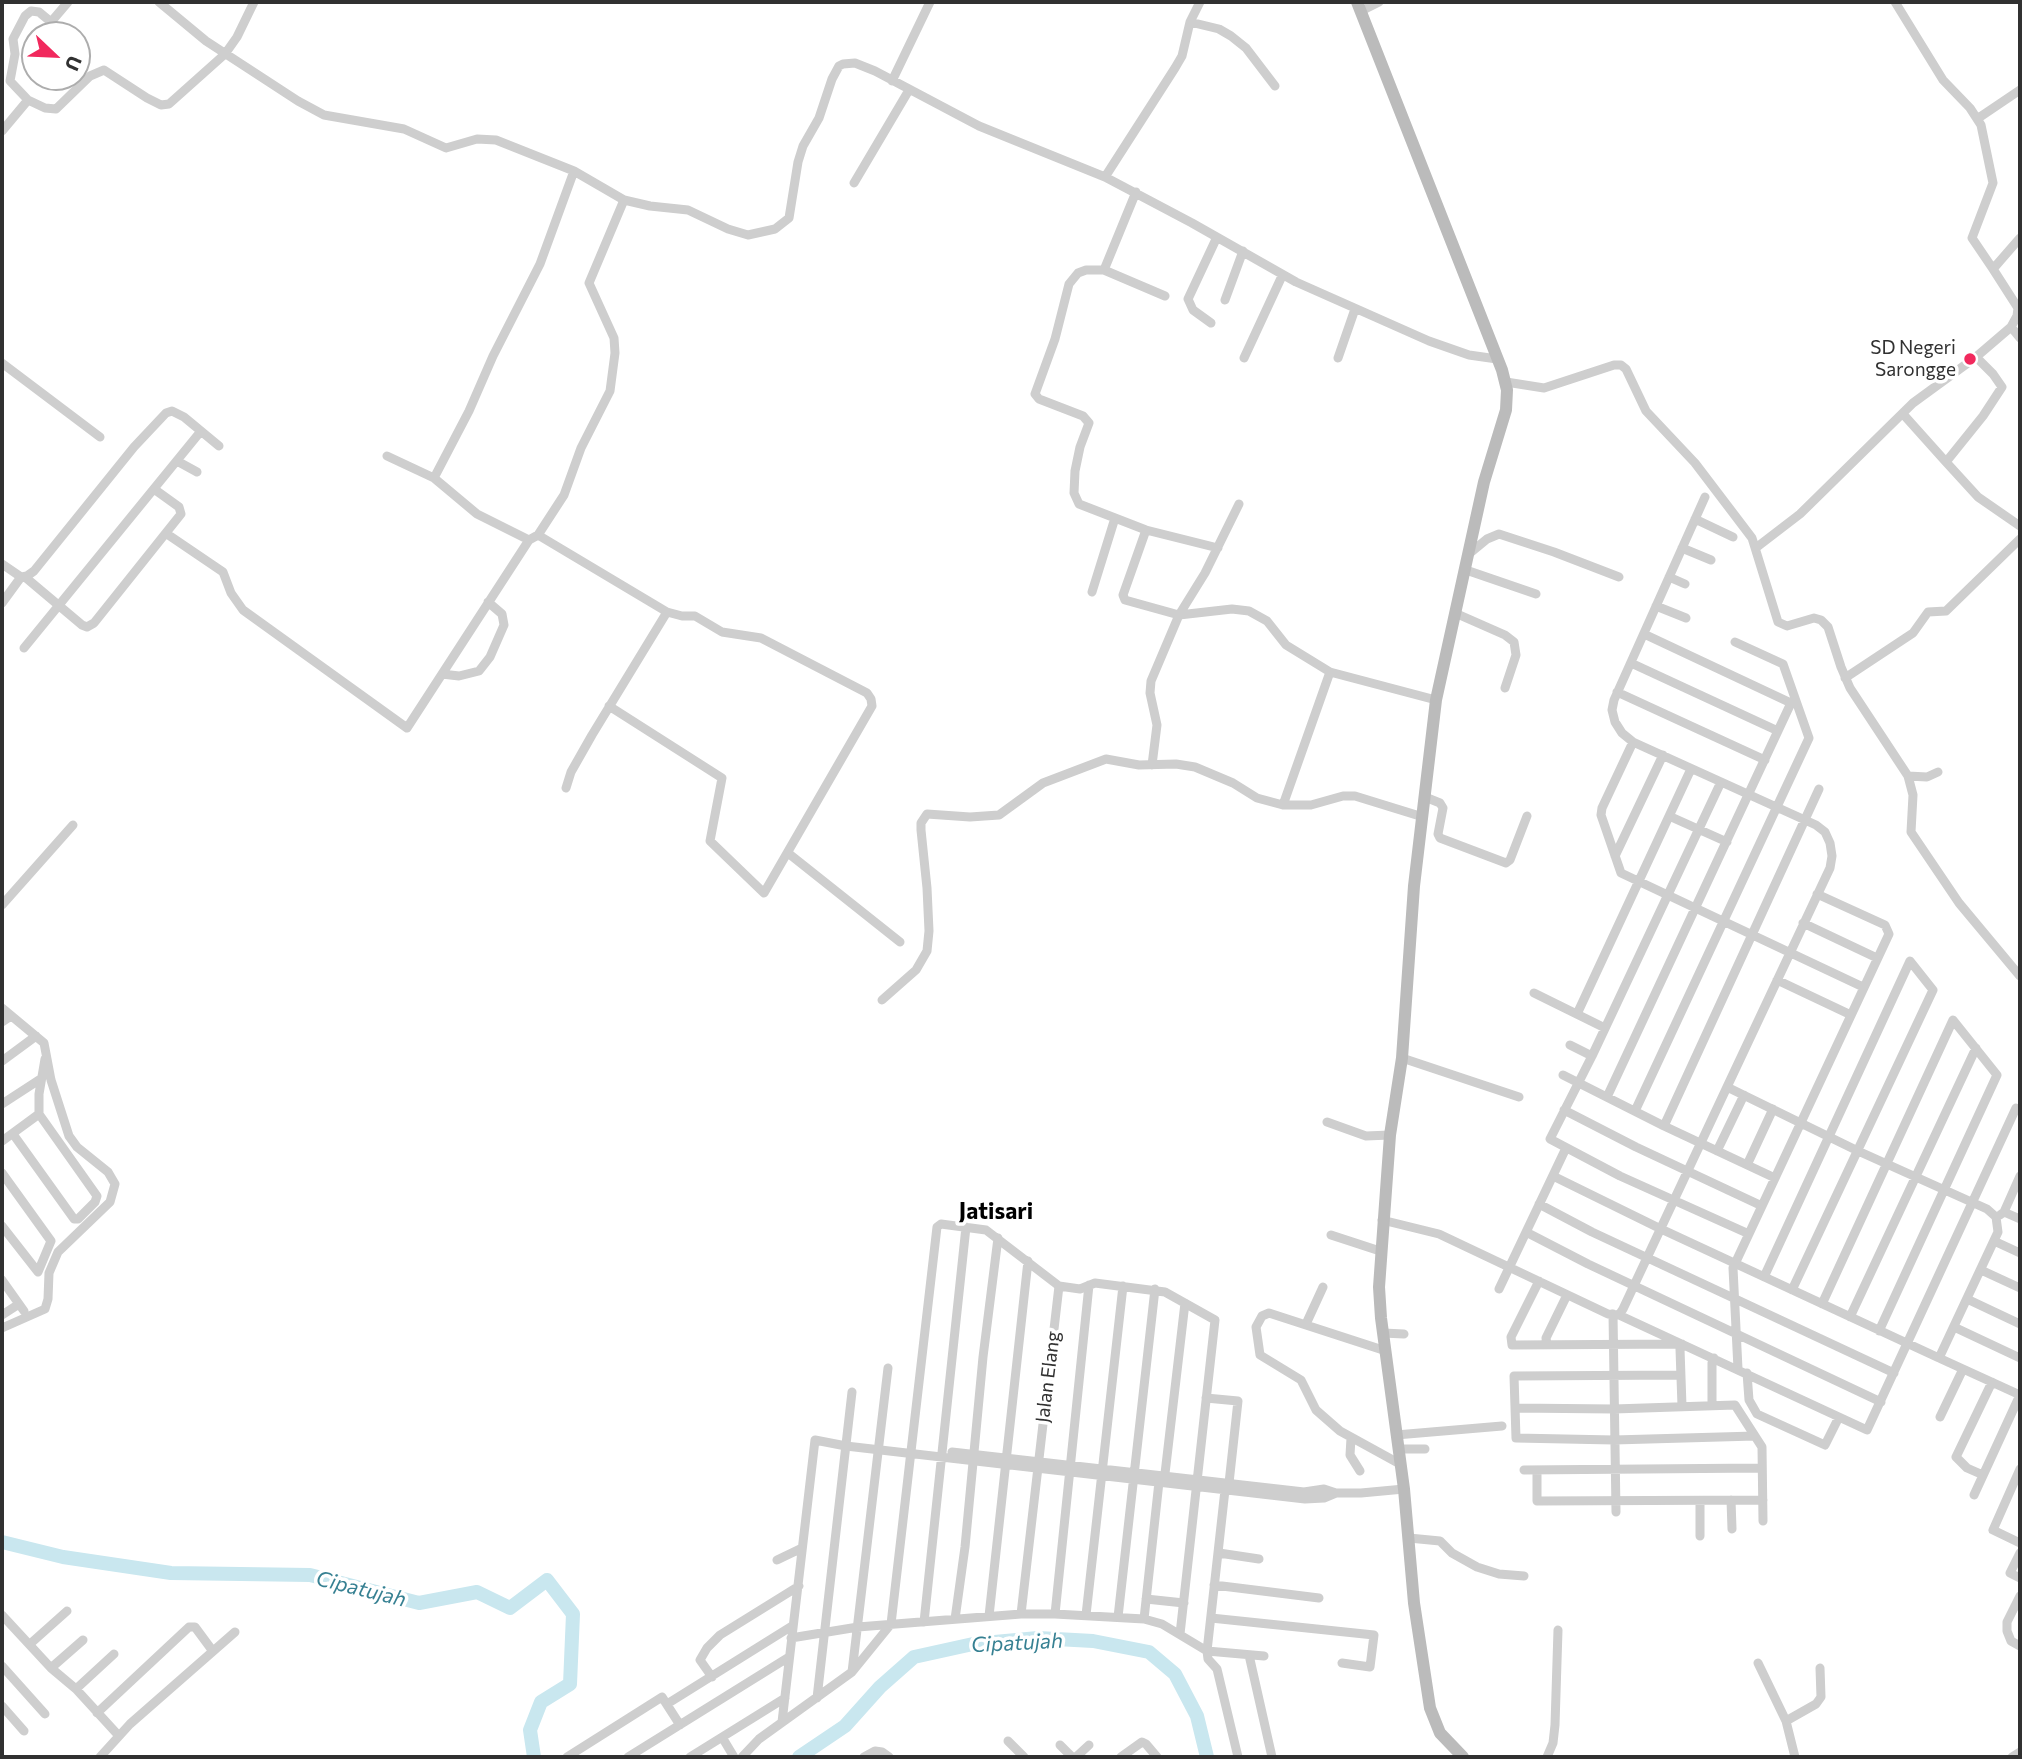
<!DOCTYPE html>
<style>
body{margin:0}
#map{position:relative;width:2022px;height:1759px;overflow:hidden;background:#fff;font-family:Commissioner,sans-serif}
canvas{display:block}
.frame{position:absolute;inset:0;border:4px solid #313131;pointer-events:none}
.north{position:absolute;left:21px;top:21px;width:70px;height:70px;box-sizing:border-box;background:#fff;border:2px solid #adadad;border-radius:50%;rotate:113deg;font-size:19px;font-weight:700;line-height:28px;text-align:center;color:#313131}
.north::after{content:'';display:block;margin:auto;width:24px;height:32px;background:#f1295d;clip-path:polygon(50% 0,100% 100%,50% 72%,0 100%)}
</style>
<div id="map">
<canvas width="2022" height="1759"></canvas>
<div class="frame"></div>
<div class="north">U</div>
</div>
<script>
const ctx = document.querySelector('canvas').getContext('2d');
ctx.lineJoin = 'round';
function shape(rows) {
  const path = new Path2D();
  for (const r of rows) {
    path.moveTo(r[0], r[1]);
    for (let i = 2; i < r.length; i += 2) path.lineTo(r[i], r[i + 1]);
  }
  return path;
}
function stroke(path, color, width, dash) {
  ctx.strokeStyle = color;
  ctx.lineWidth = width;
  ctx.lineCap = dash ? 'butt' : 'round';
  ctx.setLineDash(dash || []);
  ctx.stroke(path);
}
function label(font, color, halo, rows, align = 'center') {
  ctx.font = font + ' Commissioner,sans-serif';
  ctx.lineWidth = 7;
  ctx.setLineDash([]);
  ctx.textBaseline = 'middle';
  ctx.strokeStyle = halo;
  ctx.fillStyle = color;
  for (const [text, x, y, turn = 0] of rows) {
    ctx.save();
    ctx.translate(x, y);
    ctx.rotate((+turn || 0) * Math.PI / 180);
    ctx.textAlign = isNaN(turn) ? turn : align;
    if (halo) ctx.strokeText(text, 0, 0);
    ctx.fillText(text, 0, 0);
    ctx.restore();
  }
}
const river = shape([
 [2,1542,63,1557,171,1573,310,1575,419,1603,477,1592,510,1608,547,1580,573,1614,570,1684,541,1702,530,1730,534,1757],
 [799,1757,845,1726,880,1687,914,1657,973,1644,1038,1638,1093,1641,1149,1652,1175,1674,1197,1716,1207,1757]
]);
const street = shape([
 [159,2,206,41,298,101,324,115,404,129,446,148,477,139,496,140,574,171,624,200,650,206,688,210,728,229,748,235,775,229,789,218,798,162,803,146,819,118,832,79,839,66,843,64,855,63,875,71,979,126,1105,177,1192,223,1296,282,1429,341,1469,355,1497,359],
 [1895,2,1943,80,1970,108,1981,125,1993,183,1972,238,1993,269],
 [1361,11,1379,2],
 [1190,22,1219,29,1231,36,1246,48,1275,86],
 [892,81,930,2],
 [28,100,10,81,15,54,13,39,25,16,31,11,39,12,51,22,68,2],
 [1977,119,2020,90],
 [2,131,28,100,45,108,56,109,90,76,104,70,147,98,161,105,169,104,225,54,237,37,254,2],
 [1105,177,1175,68,1182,56,1190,22,1200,2],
 [854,183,909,90],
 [1136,192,1104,270,1086,270,1078,273,1069,284,1055,339,1035,394,1039,399,1083,416,1089,423,1080,447,1075,471,1074,493,1079,504,1146,530,1218,548],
 [1104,270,1165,296],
 [1225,300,1243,251],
 [1211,323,1193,310,1188,299,1217,237],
 [2011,327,2020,338],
 [1976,357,1993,374,2002,387,1983,416,1946,462,1978,497,2020,526],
 [1244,358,1282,276],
 [1338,358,1355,309],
 [2,363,100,437],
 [1506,382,1544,388,1614,365,1621,365,1626,369,1646,411,1695,463,1752,538,1778,622,1787,626,1814,618,1821,620,1828,627,1841,667,1850,688,1908,776,1913,795,1911,832,1959,903,2020,976],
 [1903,414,1946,462],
 [387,456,434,478,477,514,529,540],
 [177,461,197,472],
 [434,478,469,411,493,356,540,264,574,171],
 [1705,497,1614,700,1612,710,1615,722,1622,733,1633,742,1816,825,1825,832,1830,843,1832,856,1830,868,1727,1087],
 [1695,519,1733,537],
 [1146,530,1123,595,1125,600,1179,615,1232,609,1249,611,1267,621,1286,645,1330,672,1436,700],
 [167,534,223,572,231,593,243,610,407,728,529,540,538,535,564,495,581,448,610,391,615,353,614,338,589,283,624,200],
 [538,535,667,612,682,616,695,616,722,632,761,638,867,693,871,699,872,706,764,893,710,841,722,778,609,706],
 [1757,547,1800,514,1913,403,1976,357,2011,327,2017,316,2018,308,1993,269,2020,238],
 [1682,548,1711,560],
 [1470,553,1487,539,1499,534,1554,552,1619,577],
 [2,564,21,577,27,576,34,571,134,447,166,413,172,411,184,417,219,446],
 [1466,570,1536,594],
 [25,577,82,625,87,627,94,623,181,514,179,507,154,489],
 [1669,577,1685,584],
 [1092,592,1115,518],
 [2,603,21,577],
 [1656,606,1686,618],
 [1455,613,1505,635,1514,642,1516,655,1505,688],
 [24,648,201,431],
 [1631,663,1778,731],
 [442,674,459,676,479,671,490,657,504,625,502,614,488,602],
 [1845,678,1913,633,1928,612,1946,611,2020,539],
 [1617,692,1765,760],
 [1633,742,1602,808,1601,815,1621,873,1863,987],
 [1152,765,1157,725,1150,693,1151,681,1179,615,1205,573,1239,504],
 [1908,776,1927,777,1938,772],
 [1721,782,1592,1056,1550,1139,1620,1176,1749,1234],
 [566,788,571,772,592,735,667,612],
 [1425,797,1440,803,1443,808,1438,834,1440,838,1506,863,1510,860,1527,816],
 [1283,805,1330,672],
 [1669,816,1727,842],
 [788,853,900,942],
 [1615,856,1663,755],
 [2,905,73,825],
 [1803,923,1877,958],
 [1777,980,1851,1015],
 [1534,993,1605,1028],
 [882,1000,916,970,927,951,929,931,927,888,921,830,921,823,927,814,970,817,999,815,1043,783,1106,759,1139,765,1176,764,1195,767,1233,783,1257,798,1283,805,1311,805,1343,796,1355,796,1423,817],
 [2,1008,44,1043,51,1080,69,1136,77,1147,108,1172,115,1184,110,1202,58,1252,49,1273,48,1299,45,1309,2,1328],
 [1577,1014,1691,769],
 [2,1022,11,1016],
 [1570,1045,1592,1056],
 [1402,1058,1519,1097],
 [2,1061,36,1036],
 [1563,1075,1664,1126,1775,1178],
 [1607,1097,1791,703,1644,634],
 [2,1104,42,1078],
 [1564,1110,1636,1147,1762,1206],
 [1635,1111,1809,738,1783,664,1735,642],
 [1327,1122,1366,1136,1390,1135],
 [1664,1126,1819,789],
 [13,1134,74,1219,78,1219,95,1202,97,1196,39,1114,39,1094,45,1059],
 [2,1141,39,1114],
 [1717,1151,1744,1095],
 [1747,1165,1773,1109],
 [2,1173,51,1241,38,1272,2,1226],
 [1553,1176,1661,1229,1939,1358],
 [1539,1204,1592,1232,1894,1373],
 [2004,1212,2020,1176],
 [2000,1215,2004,1212,2020,1219],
 [1382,1220,1439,1234,1608,1314,1619,1315,1623,1309,1727,1087,1858,1151,1987,1209,1996,1217,1998,1232,1939,1358,2020,1395],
 [1526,1232,1588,1264,1881,1402],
 [1331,1235,1380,1251],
 [1994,1241,2020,1253],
 [1981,1270,2020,1288],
 [1764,1277,1910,961,1933,990,1792,1290],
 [2,1280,24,1311],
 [1539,1281,1511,1337,1512,1345,1682,1344,1680,1349,1682,1406],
 [1499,1289,1566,1148],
 [1967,1299,2020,1324],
 [1822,1304,1953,1020,1997,1075,1879,1331],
 [1613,1314,1616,1512],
 [2,1315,19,1304],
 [1619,1315,1867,1430,2016,1108],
 [1850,1317,1976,1048],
 [1306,1324,1323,1287],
 [1954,1327,2020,1358],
 [1383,1333,1404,1334],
 [1547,1345,1546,1338,1567,1295],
 [1386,1351,1269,1313,1262,1316,1256,1327,1260,1355,1301,1380,1316,1410,1340,1431,1400,1464],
 [1738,1369,1733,1268,1889,934,1885,925,1817,894],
 [1747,1373,1749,1400,1757,1414,1825,1445,1839,1417],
 [1681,1375,1514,1376,1516,1438,1614,1440,1755,1436],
 [1206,1398,1238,1401,1229,1483],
 [1712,1405,1712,1363,1714,1358],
 [1515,1408,1614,1409,1735,1405,1762,1447,1763,1521],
 [1940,1417,1963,1369],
 [1396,1435,1502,1426],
 [1351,1438,1350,1455,1360,1471],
 [1398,1449,1425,1449],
 [952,1452,1304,1492,1324,1489,1336,1493,1361,1493,1404,1489],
 [2020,1469,1993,1530,2020,1543],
 [1524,1470,1762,1468],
 [1537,1470,1537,1501,1763,1500],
 [1983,1475,1967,1468,1956,1457,1992,1382],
 [1164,1482,1185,1303],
 [1225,1490,1207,1651,1208,1659,1217,1669,1238,1757],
 [1974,1495,2020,1395],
 [1731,1500,1732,1529],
 [1700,1501,1700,1536],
 [1409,1538,1440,1541,1452,1553,1477,1567,1499,1574,1524,1576],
 [1219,1553,1259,1559],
 [2020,1553,2010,1573,2020,1578],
 [777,1560,802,1548],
 [1214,1585,1319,1598],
 [2020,1596,2007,1622,2007,1631,2011,1641,2020,1646],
 [1146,1599,1184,1603],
 [1021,1614,1059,1286],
 [1055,1614,1089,1285],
 [2,1615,51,1668,76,1689,119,1736],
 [1086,1615,1123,1286],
 [989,1616,1028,1261],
 [1118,1617,1155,1289],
 [1211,1618,1374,1635,1370,1667,1342,1663],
 [955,1619,965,1547,983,1357,998,1238],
 [1144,1619,1159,1482],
 [924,1622,966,1227],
 [791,1638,858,1627,1021,1614,1055,1614,1144,1619,1162,1624,1207,1651,1264,1656],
 [30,1644,67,1611],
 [1249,1655,1272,1757],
 [1758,1663,1786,1721],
 [2,1666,45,1714],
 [51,1668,83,1640],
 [852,1672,888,1368],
 [712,1677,700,1660,707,1648,720,1635,799,1586],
 [76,1689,114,1654],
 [817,1698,852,1392],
 [667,1704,792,1626],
 [2,1706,24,1731],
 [97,1713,189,1627,195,1627,212,1650],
 [782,1722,815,1440,846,1446,1305,1499,1324,1498,1336,1493],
 [722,1737,734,1757],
 [1008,1741,1024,1757],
 [1060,1745,1072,1757],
 [100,1757,130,1724,235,1632],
 [567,1757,662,1697,680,1725],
 [628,1757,789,1657],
 [690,1757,785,1698],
 [742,1757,759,1739,852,1672,891,1624,937,1227,941,1224,986,1230,1059,1286,1080,1289,1095,1283,1165,1292,1215,1320,1180,1634],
 [864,1757,875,1751,882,1752,889,1757],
 [1076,1757,1089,1745],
 [1121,1757,1142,1742,1146,1744,1157,1757],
 [1547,1757,1553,1743,1555,1725,1558,1630],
 [1795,1757,1786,1721,1816,1704,1821,1697,1820,1668],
 [2012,1757,2020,1752]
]);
const secondary = shape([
 [1357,2,1502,370,1507,390,1506,410,1484,482,1436,700,1414,886,1402,1058,1390,1135,1379,1287,1381,1318,1404,1489,1414,1603,1430,1708,1440,1733,1463,1757]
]);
const markers = [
 [1970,359,7,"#f1295d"]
];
const poiNames = [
 ["SD Negeri",1956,348],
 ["Sarongge",1956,370]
];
const streetNames = [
 ["Jalan Elang",1048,1377,-83]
];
const waterNames = [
 ["Cipatujah",361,1589,14],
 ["Cipatujah",1017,1643,-3]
];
const quarterNames = [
 ["Jatisari",996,1211]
];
stroke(river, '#c9e7ef', 14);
stroke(street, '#cecece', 9);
stroke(secondary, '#bbb', 12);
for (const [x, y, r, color] of markers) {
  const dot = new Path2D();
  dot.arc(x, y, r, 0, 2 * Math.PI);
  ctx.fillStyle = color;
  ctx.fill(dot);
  stroke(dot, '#fff', 2.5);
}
label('19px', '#313131', '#fff', poiNames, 'right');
label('19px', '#313131', '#fff', streetNames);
label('italic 21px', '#368092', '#fff', waterNames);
label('bold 23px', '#000', '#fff', quarterNames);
</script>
